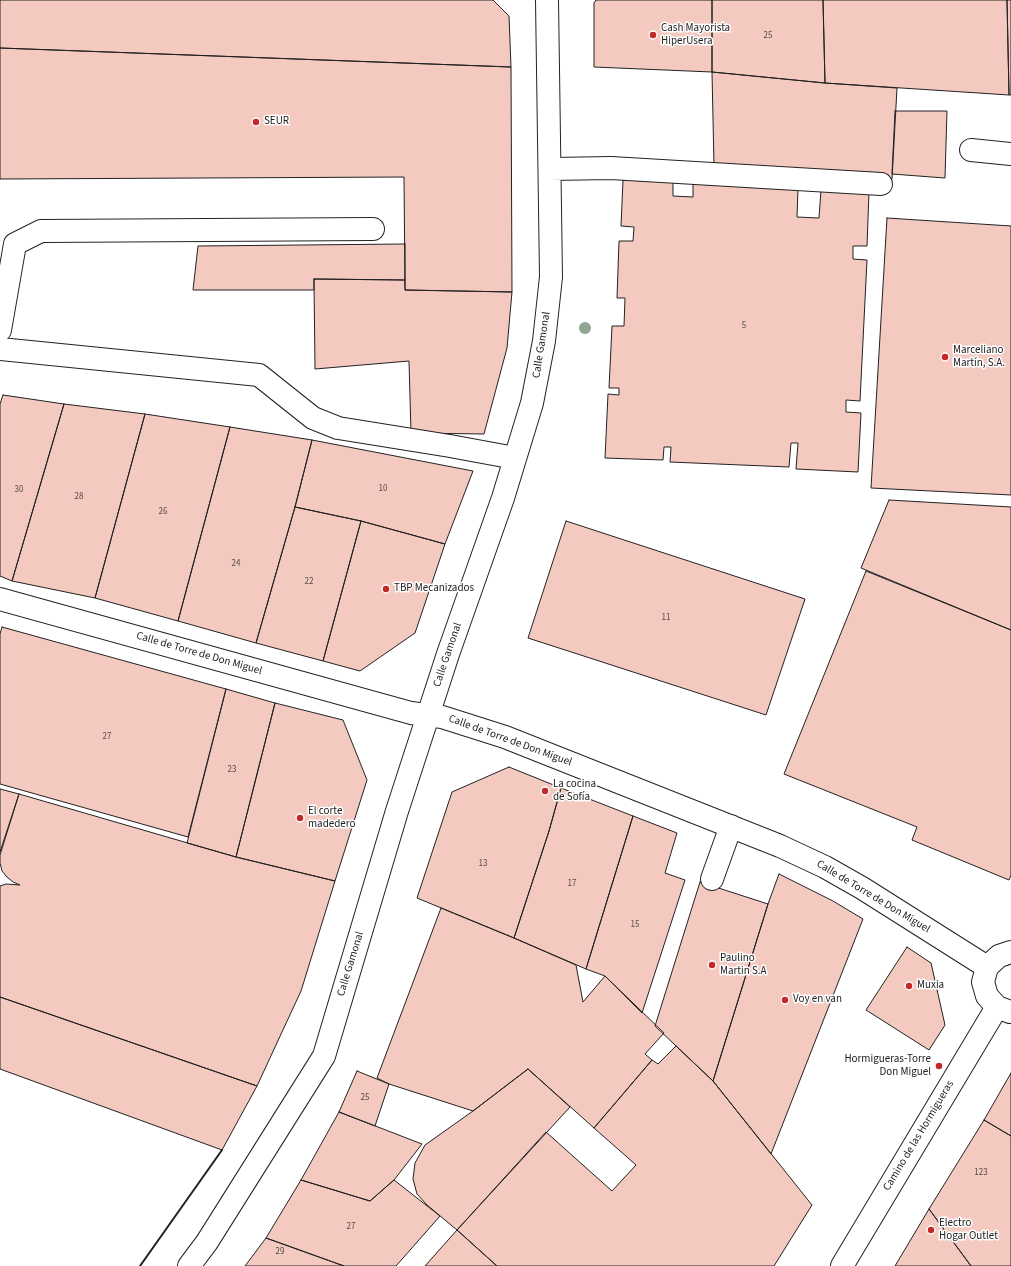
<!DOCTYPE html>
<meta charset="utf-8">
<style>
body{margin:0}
canvas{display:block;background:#fff}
</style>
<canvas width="1011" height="1266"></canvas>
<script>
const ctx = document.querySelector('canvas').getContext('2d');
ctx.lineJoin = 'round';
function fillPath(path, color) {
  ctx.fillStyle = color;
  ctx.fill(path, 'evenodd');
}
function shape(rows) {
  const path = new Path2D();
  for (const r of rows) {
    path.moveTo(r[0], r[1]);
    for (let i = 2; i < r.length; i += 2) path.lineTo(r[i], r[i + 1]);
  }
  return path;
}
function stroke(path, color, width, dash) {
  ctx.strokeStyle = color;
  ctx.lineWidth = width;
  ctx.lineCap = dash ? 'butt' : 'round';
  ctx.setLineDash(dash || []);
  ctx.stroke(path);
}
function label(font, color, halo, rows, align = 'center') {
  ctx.font = font + ' "Source Sans 3",sans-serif';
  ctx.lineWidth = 3;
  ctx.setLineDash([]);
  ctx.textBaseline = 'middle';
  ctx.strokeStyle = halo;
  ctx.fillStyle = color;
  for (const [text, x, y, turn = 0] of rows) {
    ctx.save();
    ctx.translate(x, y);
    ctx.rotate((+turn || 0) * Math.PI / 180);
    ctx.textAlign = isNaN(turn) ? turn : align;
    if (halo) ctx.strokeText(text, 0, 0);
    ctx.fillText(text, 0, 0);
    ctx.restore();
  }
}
const building = shape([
 [0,0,493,0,509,16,511,67,0,48,0,0],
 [596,0,712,0,712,72,594,67,594,3,596,0],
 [712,0,823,0,825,83,712,72,712,0],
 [823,0,1007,0,1009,95,825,83,823,0],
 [1007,0,1011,0,1011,95,1009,95,1007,0],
 [0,48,511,67,512,292,405,290,404,177,0,179,0,48],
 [712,72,825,83,897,88,892,179,714,166,712,72],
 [895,111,947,111,945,178,892,174,895,111],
 [623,180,673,182,673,196,693,197,693,184,798,189,797,217,819,218,821,190,869,192,867,246,853,246,853,259,867,260,860,401,846,400,846,412,861,413,858,472,796,469,798,443,791,443,789,467,670,462,671,447,664,447,663,460,605,458,608,394,619,395,619,388,609,388,612,326,624,326,625,298,617,298,619,241,633,241,634,227,621,226,623,180],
 [887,218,1011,226,1011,495,871,488,887,218],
 [405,244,405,280,314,279,314,290,193,290,198,246,405,244],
 [314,279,405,280,405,290,512,292,507,348,484,434,411,433,409,361,315,369,314,279],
 [3,395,64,404,12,581,0,576,0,404,3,395],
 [64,404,145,414,95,598,12,581,64,404],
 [145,414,230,427,178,621,95,598,145,414],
 [230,427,312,440,295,507,256,643,178,621,230,427],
 [312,440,473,471,445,544,361,521,295,507,312,440],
 [889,500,1011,507,1011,630,861,568,889,500],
 [295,507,361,521,323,661,256,643,295,507],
 [361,521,445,544,415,633,360,671,323,661,361,521],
 [566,521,805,599,766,715,528,638,566,521],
 [866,571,1011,630,1011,875,1009,880,912,840,917,827,784,774,866,571],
 [2,627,226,689,188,837,0,784,0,634,2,627],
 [226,689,275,703,236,857,187,843,226,689],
 [275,703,343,720,367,780,335,881,236,857,275,703],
 [509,767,561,788,549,831,514,938,417,898,452,792,509,767],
 [561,788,633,816,586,969,514,938,549,831,561,788],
 [0,789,19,794,0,852,0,789],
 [19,794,236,857,335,881,301,991,257,1086,0,997,0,886,6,884,20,885,13,882,7,877,2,871,0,863,0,855,19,794],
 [633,816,677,833,665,873,685,880,642,1013,605,976,586,969,633,816],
 [779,874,833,901,863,919,771,1154,713,1081,768,904,779,874],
 [700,882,768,904,713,1081,655,1026,700,882],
 [441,908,514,938,576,965,583,1002,605,976,664,1033,645,1054,652,1060,594,1128,528,1069,473,1111,389,1084,377,1078,441,908],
 [907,947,931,963,945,1025,929,1050,866,1010,907,947],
 [0,997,257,1086,222,1150,0,1069,0,997],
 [676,1046,713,1081,812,1205,774,1266,497,1266,457,1230,546,1132,612,1191,636,1165,594,1128,652,1060,658,1064,676,1046],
 [528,1069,570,1107,457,1230,427,1205,417,1194,413,1179,415,1163,425,1145,473,1111,528,1069],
 [357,1071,389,1084,375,1126,339,1112,357,1071],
 [1011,1073,1011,1136,984,1120,1011,1073],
 [339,1112,422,1144,394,1180,370,1201,301,1180,339,1112],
 [984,1120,1011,1136,1011,1266,971,1266,929,1209,984,1120],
 [301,1180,370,1201,394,1180,440,1216,396,1266,344,1266,266,1238,301,1180],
 [929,1209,971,1266,895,1266,929,1209],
 [457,1230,497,1266,425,1266,457,1230],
 [266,1238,344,1266,245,1266,266,1238]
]);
const minor = shape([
 [971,150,1011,154],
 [551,169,611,168,881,184],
 [0,330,15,244,41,231,373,229],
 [0,349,259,375,313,418,338,428,450,446,515,458],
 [0,599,411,713,442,717,505,737,780,846,825,867,862,888,987,967],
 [712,879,731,826],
 [1010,1012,997,1007,987,996,983,982,987,967,999,956,1011,952],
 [189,1266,207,1242,324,1056,397,811,448,654,503,498,532,403,544,341,551,277,547,0],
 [842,1266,997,1007]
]);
const wall = shape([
 [140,1266,222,1150]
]);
const trees = [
 [585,328]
];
const markers = [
 [653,35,4,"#c62828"],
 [256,122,4,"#c62828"],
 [945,357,4,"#c62828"],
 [386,589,4,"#c62828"],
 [545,791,4,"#c62828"],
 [300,818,4,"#c62828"],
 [712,965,4,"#c62828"],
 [909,986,4,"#c62828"],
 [785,1000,4,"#c62828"],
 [939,1066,4,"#c62828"],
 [931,1230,4,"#c62828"]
];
const numberNames = [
 ["25",768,36],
 ["5",744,326],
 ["10",383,489],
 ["30",19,490],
 ["28",79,497],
 ["26",163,512],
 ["24",236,564],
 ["22",309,582],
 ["11",666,618],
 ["27",107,737],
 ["23",232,770],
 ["13",483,864],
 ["17",572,884],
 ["15",635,925],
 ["25",365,1098],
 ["123",981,1173],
 ["27",351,1227],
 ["29",280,1252]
];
const poiNames = [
 ["Cash Mayorista",661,29],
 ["HiperUsera",661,42],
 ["SEUR",264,122],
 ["Marceliano",953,351],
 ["Martín, S.A.",953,364],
 ["TBP Mecanizados",394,589],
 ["La cocina",553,785],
 ["de Sofía",553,798],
 ["El corte",308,812],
 ["madedero",308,825],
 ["Paulino",720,959],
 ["Martin S.A",720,972],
 ["Muxia",917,986],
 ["Voy en van",793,1000],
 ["Hormigueras-Torre",931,1060,"right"],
 ["Don Miguel",931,1073,"right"],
 ["Electro",939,1224],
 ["Hogar Outlet",939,1237]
];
const streetNames = [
 ["Calle Gamonal",542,345,-81],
 ["Calle de Torre de Don Miguel",199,654,16],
 ["Calle Gamonal",448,655,-71],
 ["Calle de Torre de Don Miguel",510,741,20],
 ["Calle de Torre de Don Miguel",873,897,31],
 ["Calle Gamonal",351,964,-73],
 ["Camino de las Hormigueras",919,1136,-59]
];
fillPath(building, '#f3c9c0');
stroke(building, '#222', 1);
stroke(minor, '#222', 24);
stroke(minor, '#fff', 22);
stroke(wall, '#222', 2);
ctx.fillStyle = '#8da692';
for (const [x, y] of trees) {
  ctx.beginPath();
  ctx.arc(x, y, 6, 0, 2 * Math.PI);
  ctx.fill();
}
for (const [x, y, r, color] of markers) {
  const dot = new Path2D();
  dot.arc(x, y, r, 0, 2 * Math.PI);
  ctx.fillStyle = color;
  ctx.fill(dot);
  stroke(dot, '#fff', 1.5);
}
label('9px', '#564c4a', null, numberNames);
label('11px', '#222', '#fff', poiNames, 'left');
label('11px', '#222', '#fff', streetNames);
</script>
